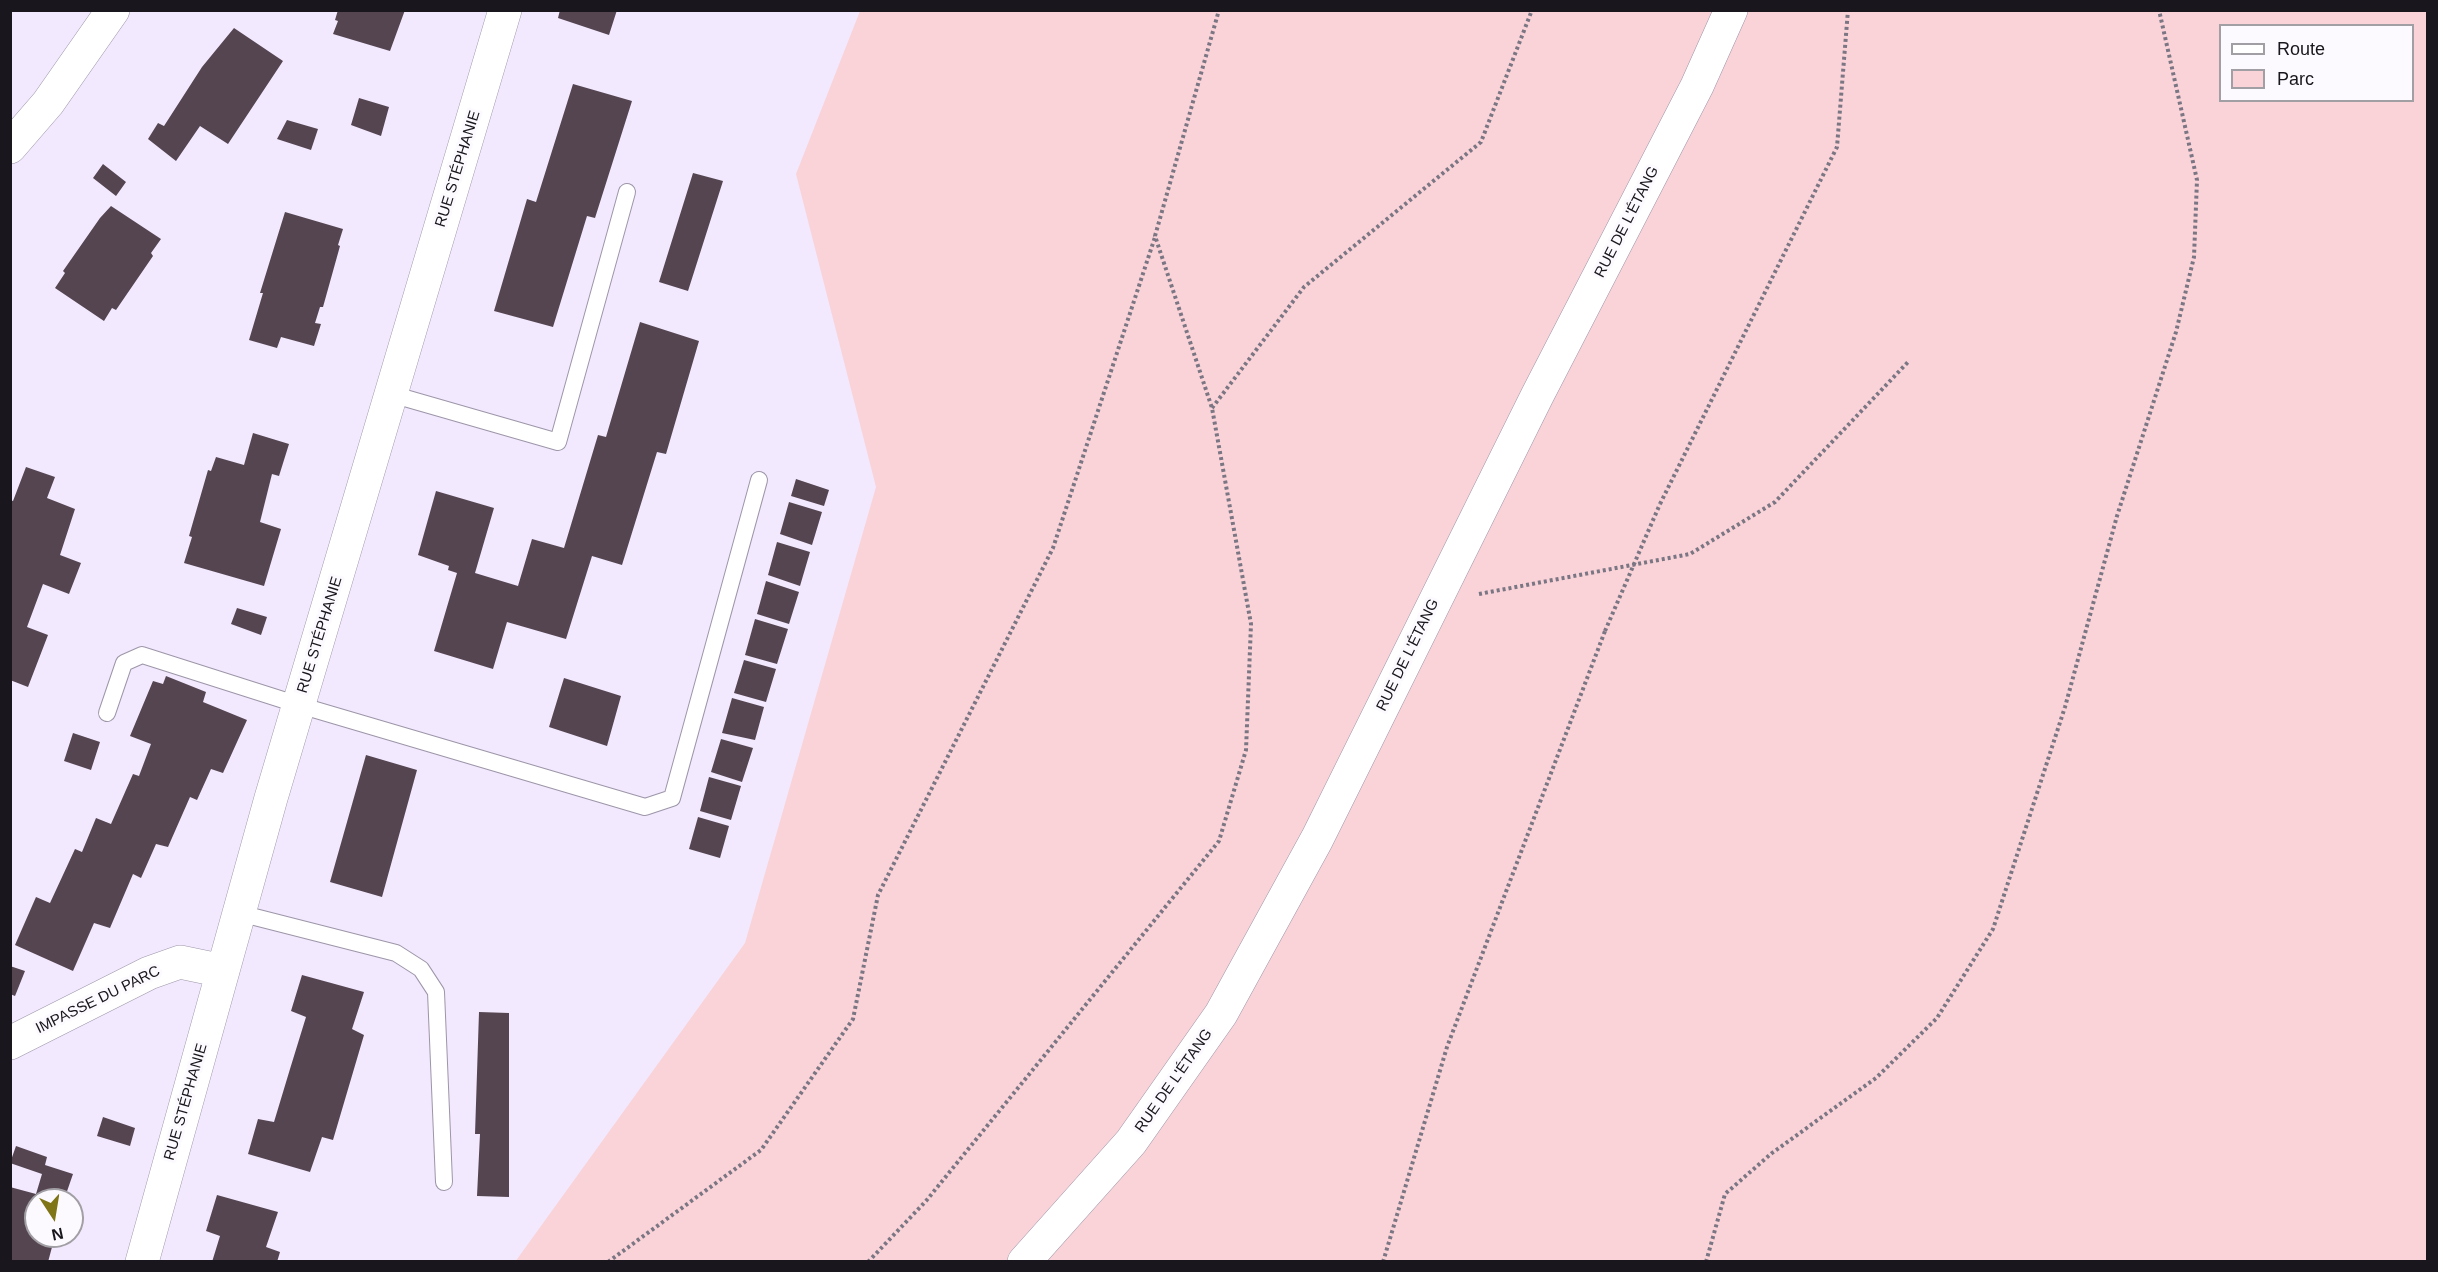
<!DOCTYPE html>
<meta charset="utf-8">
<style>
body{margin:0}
#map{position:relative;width:2438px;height:1272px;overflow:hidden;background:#f2e9fe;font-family:Arial,sans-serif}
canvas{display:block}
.frame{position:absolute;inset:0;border:12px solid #19161d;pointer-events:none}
.legend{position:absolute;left:2219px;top:24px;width:195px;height:78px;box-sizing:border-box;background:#fcfafe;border:2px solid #a19fa4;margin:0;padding:8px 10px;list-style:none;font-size:18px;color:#19161d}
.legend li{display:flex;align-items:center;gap:12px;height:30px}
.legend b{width:30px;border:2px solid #a19fa4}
.north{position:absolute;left:24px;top:1188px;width:60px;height:60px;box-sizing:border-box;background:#fcfafe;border:2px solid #a19fa4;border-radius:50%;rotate:168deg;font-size:16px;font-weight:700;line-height:24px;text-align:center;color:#19161d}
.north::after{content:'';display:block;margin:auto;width:21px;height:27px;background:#7f7416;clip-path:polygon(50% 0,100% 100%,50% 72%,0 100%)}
</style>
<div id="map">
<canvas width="2438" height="1272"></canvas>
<div class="frame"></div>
<ul class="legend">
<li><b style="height:8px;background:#fff"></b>Route</li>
<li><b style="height:16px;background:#f9d3d8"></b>Parc</li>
</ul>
<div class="north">N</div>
</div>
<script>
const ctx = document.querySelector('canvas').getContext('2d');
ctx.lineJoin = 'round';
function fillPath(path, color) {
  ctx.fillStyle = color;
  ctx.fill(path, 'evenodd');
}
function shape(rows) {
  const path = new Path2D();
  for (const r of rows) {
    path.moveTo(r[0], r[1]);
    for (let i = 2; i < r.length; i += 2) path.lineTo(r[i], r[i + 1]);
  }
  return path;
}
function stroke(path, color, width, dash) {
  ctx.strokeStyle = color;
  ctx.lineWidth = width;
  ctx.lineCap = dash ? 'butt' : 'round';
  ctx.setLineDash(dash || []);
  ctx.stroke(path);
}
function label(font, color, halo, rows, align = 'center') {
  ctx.font = font + ' Arial,sans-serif';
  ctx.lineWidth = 6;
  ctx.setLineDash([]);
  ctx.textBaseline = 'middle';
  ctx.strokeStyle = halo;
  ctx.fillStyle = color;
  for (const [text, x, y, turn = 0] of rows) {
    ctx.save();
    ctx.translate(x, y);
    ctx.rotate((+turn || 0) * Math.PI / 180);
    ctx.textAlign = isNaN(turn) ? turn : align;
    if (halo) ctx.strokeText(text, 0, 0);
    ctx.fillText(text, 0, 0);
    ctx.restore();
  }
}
const green = shape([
 [860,11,2427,11,2427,1261,515,1262,745,943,876,487,796,174],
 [2220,26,2412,26,2412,100,2220,100]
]);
const building = shape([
 [338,10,405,10,390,51,333,34,338,21,335,20],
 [560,10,617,10,609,35,558,18],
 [234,28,283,61,228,144,200,126,176,161,148,139,158,123,164,126,202,67],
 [573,84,632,101,595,218,587,216,553,327,494,311,527,199,536,202],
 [359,98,389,107,381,136,351,125],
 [287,120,318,129,311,150,277,139],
 [103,164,126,182,116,196,93,178],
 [693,173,723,181,688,291,659,282],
 [111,206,161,239,151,253,153,256,116,310,112,308,104,321,55,288,65,273,63,271,100,218],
 [285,212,343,229,338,245,340,246,323,307,320,307,315,323,321,324,314,346,281,337,277,348,249,340,263,293,260,293],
 [640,322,699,341,666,454,657,452,622,565,592,556,566,639,507,622,493,669,434,651,457,573,448,570,449,566,418,555,436,491,494,508,475,573,518,586,532,539,564,548,598,435,606,437],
 [253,433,289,444,279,476,272,474,260,522,281,529,264,586,184,563,192,537,189,536,208,470,211,471,216,457,244,465],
 [26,467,55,477,47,498,75,509,60,555,81,563,69,594,43,584,27,627,48,635,28,687,10,680,10,500,13,501],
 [796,479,829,490,824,506,791,496],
 [789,502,822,512,812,545,780,534],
 [777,542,810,552,800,586,768,575],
 [766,581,799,592,789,624,757,614],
 [237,608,267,617,261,635,231,624],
 [755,619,788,629,777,664,745,655],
 [744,660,776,669,766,702,734,693],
 [166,676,206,692,203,702,247,720,223,773,211,769,197,800,190,797,168,847,156,844,141,878,133,874,110,928,94,923,73,971,15,945,36,897,50,903,75,849,82,852,96,818,111,824,133,774,139,776,151,744,130,736,153,681,163,684],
 [564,678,621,696,607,746,549,727],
 [732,698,764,707,755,740,722,733],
 [73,733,100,742,91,770,64,761],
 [721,739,753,748,742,782,711,772],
 [366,755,417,770,382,897,330,882],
 [709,777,741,786,731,820,700,811],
 [698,817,729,826,720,858,689,849],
 [10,966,25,971,15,996,10,994],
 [302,975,364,992,352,1029,364,1035,333,1140,322,1137,310,1172,248,1154,258,1119,274,1122,290,1069,306,1017,291,1011],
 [479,1012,509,1013,509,1197,477,1196,480,1134,475,1134],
 [103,1117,135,1128,130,1146,97,1136],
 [16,1146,47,1157,45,1165,73,1174,64,1200,36,1200,36,1236,55,1236,48,1262,10,1262,10,1187,36,1194,42,1174,10,1163],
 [217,1195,278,1212,266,1247,280,1252,277,1262,212,1262,220,1236,206,1231]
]);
const path = shape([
 [1212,408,1304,287,1481,142,1532,10],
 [1660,504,1837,147,1848,10],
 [1479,594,1690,554,1775,502,1908,362],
 [608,1262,761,1150,853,1019,878,895,1053,548,1155,237],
 [868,1262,926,1201,1219,841,1246,750,1251,624,1212,408,1155,236,1219,10],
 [1383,1262,1447,1047,1605,631],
 [1706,1262,1725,1194,1772,1153,1876,1078,1937,1018,1993,929,2065,707,2117,516,2176,332,2194,257,2197,180,2159,10]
]);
const service = shape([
 [391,394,558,442,627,192],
 [107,713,124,663,142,655,299,705,645,807,672,798,759,480],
 [239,913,396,953,421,969,436,992,444,1182]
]);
const minor = shape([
 [10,147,48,103,113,10],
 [10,1043,149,973,180,962,223,971],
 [142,1262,271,798,505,10],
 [1024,1262,1131,1142,1221,1014,1317,839,1537,396,1697,86,1731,10]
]);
const pathBridge = shape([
 [1605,631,1660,504]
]);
const streetNames = [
 ["RUE STÉPHANIE",458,169,-73],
 ["RUE DE L'ÉTANG",1627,222,-63],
 ["RUE STÉPHANIE",320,635,-73],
 ["RUE DE L'ÉTANG",1408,655,-64],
 ["IMPASSE DU PARC",98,1000,-26],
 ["RUE DE L'ÉTANG",1174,1081,-55],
 ["RUE STÉPHANIE",186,1102,-74]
];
fillPath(green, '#f9d3d8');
fillPath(building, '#554551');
stroke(service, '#9d95a8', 18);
stroke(minor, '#9d95a8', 34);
stroke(path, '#7b7683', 4, [3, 3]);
stroke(service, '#fff', 16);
stroke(minor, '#fff', 33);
stroke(pathBridge, '#7b7683', 4, [3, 3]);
label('15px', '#19161d', '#fcfafe', streetNames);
</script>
